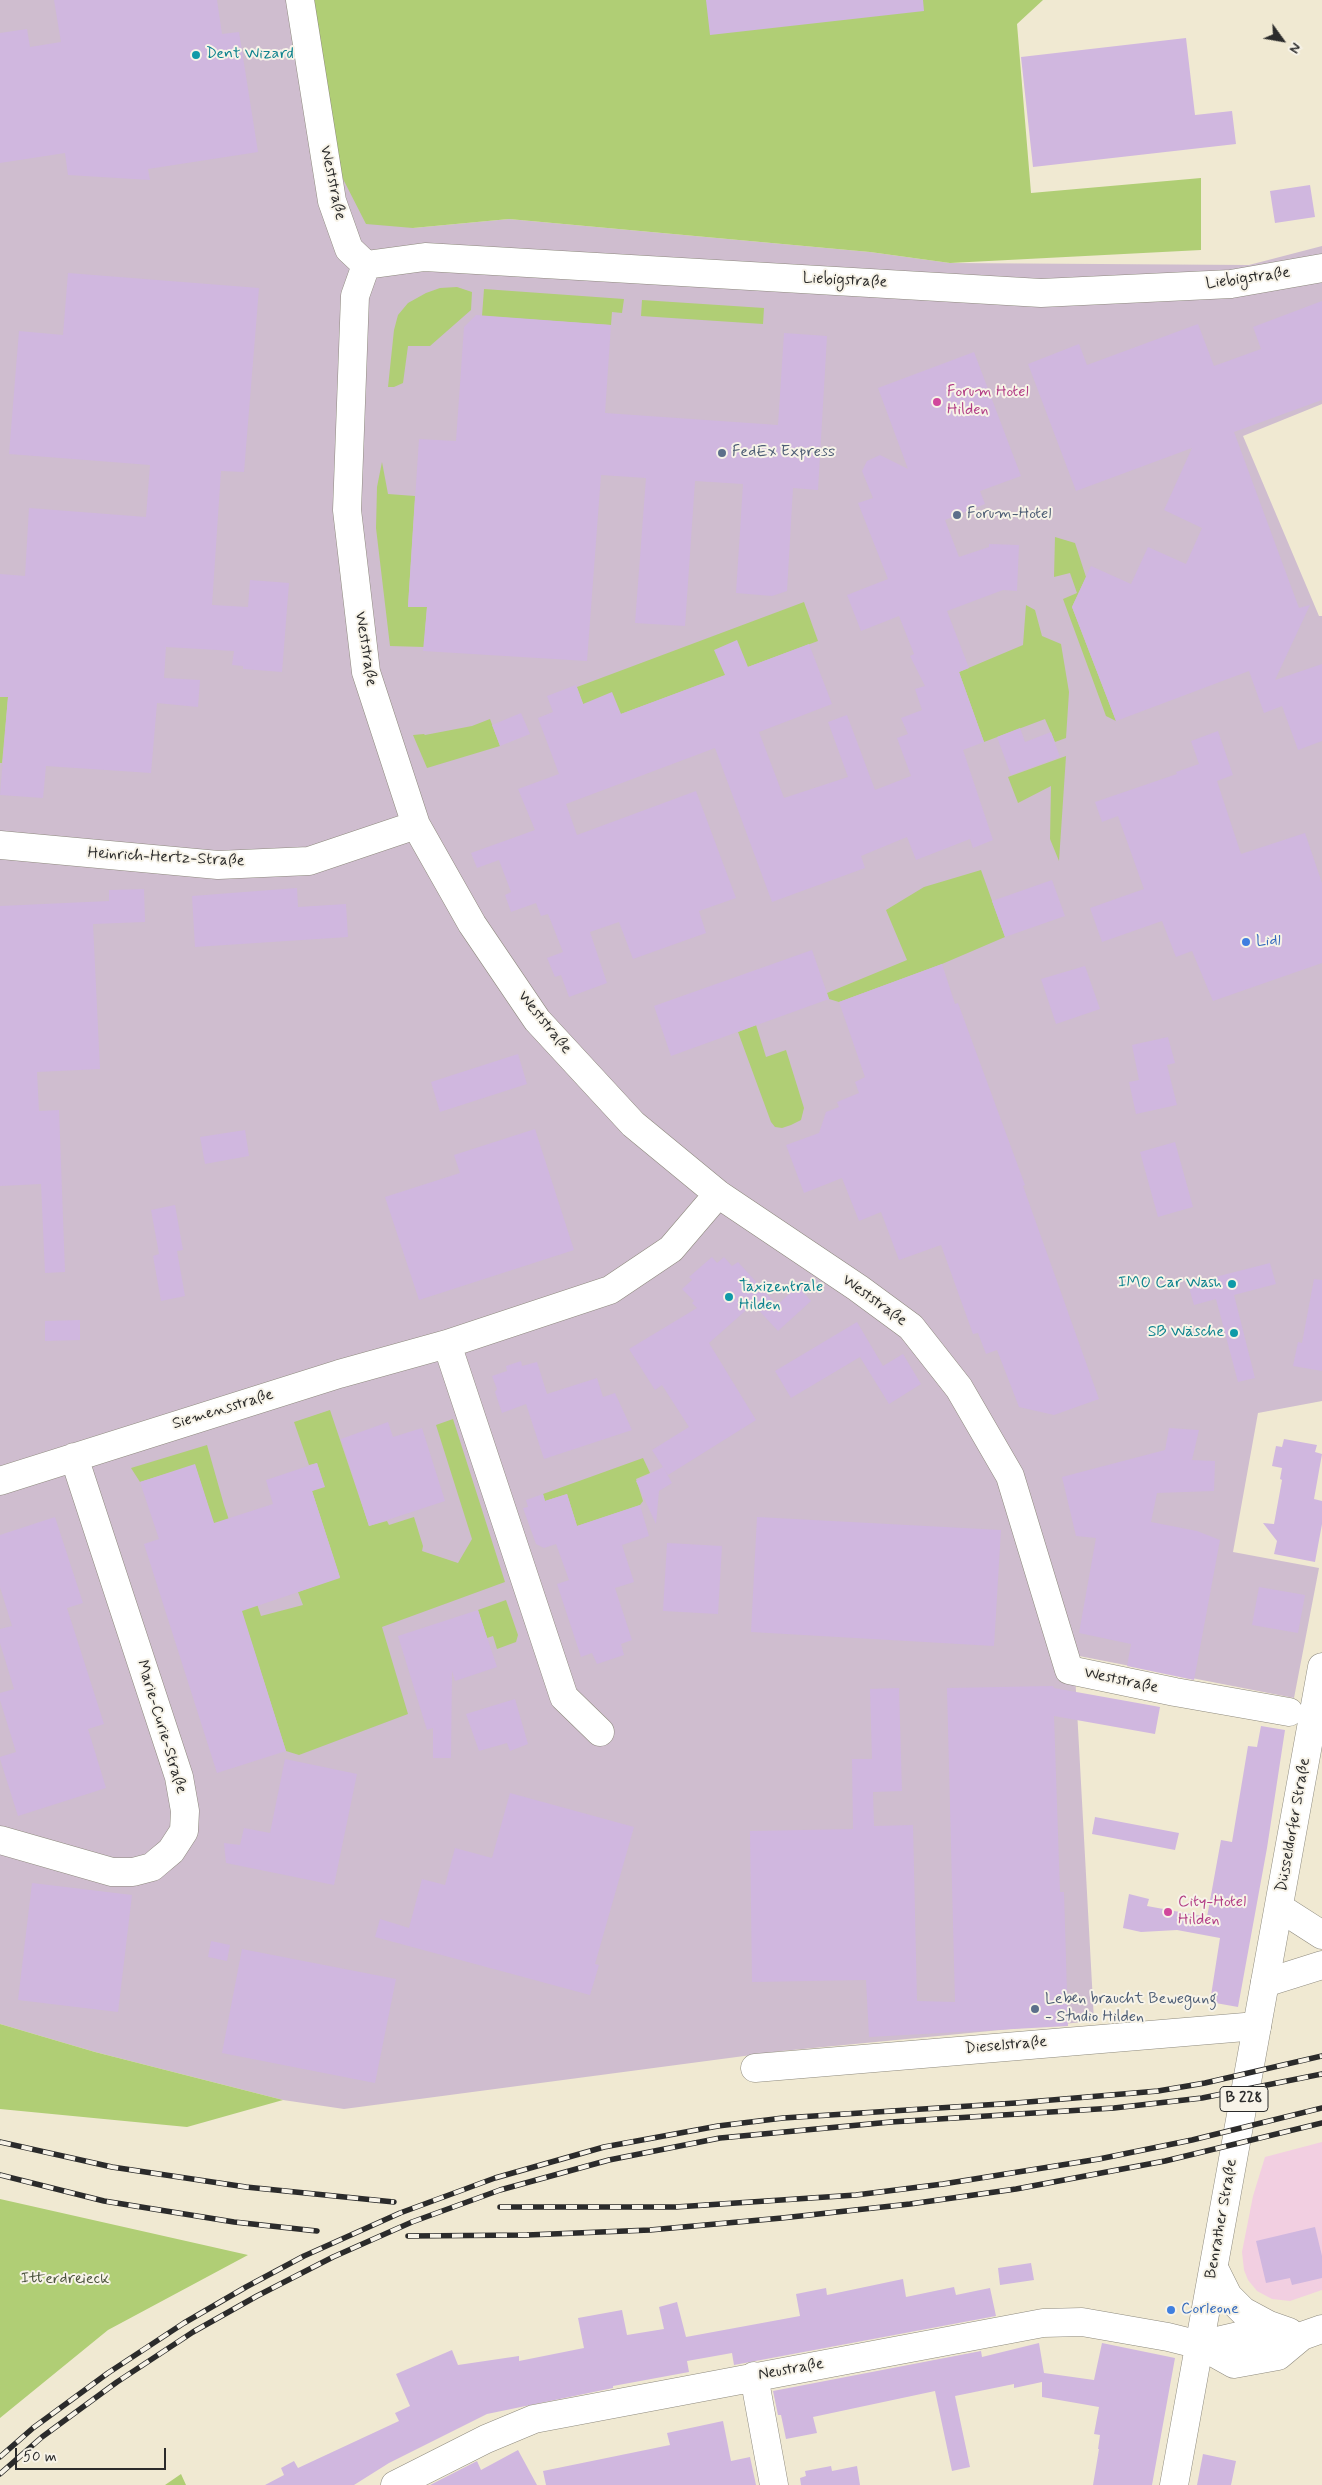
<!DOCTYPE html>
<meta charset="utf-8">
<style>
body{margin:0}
#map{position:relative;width:1322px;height:2485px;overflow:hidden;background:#f0e9d2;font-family:Mynerve,sans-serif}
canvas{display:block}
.north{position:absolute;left:1257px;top:15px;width:50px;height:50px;-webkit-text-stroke:4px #f7f3e8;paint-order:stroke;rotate:122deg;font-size:14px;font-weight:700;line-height:20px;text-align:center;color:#2b2b2b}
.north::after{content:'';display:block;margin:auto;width:18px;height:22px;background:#2b2b2b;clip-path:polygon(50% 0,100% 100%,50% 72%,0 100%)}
.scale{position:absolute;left:15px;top:2448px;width:151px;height:22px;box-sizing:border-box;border:2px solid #2b2b2b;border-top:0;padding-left:6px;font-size:15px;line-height:18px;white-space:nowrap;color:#2b2b2b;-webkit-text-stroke:4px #f7f3e8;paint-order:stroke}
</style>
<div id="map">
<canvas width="1322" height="2485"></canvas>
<div class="north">N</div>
<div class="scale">50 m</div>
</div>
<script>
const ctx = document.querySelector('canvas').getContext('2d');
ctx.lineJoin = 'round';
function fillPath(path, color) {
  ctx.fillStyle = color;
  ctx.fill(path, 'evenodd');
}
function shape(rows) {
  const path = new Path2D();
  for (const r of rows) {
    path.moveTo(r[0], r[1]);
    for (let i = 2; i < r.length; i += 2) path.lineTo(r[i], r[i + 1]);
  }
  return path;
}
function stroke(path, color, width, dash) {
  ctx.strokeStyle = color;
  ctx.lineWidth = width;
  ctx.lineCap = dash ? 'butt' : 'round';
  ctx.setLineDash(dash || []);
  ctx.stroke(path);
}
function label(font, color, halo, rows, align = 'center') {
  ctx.font = font + ' Mynerve,sans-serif';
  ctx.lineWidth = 4;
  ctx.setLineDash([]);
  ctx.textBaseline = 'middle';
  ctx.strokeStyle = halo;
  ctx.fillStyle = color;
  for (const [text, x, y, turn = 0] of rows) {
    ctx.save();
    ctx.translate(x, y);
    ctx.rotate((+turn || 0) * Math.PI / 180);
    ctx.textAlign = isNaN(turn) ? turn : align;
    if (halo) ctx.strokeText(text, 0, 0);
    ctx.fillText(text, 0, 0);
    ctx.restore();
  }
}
const built = shape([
 [1322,2142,1322,2290,1290,2301,1272,2299,1257,2291,1248,2280,1244,2270,1242,2252,1253,2196,1265,2157]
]);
const industrial = shape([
 [0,0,312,0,413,228,509,219,870,252,950,263,1249,265,1322,246,1322,404,1243,436,1319,616,1322,616,1322,1401,1258,1413,1233,1552,1319,1568,1294,1698,1074,1655,1094,2021,782,2051,344,2109,283,2100,95,2052,0,2024]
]);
const green = shape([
 [312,0,1043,0,1017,24,1031,193,1201,178,1201,250,950,263,870,252,509,219,413,228,366,224,341,175],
 [457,287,472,292,471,310,430,346,408,346,403,383,394,387,388,387,394,330,398,315,408,303,426,293,440,288],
 [484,289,624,299,622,313,612,312,611,325,482,316],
 [642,300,764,308,763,324,641,316],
 [382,462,388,494,415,496,408,606,427,607,424,647,390,646,376,528,377,487],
 [1055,537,1075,543,1086,577,1072,607,1116,721,1106,716,1063,599,1077,593,1070,573,1054,577],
 [804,602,818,641,591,725,577,687],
 [1026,605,1035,610,1042,636,1061,644,1069,692,1066,738,1055,742,1045,719,984,742,959,672,1023,645],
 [0,697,8,697,2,763,0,763],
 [490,719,500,746,427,768,413,735,424,734,425,735,472,726],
 [1066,756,1059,861,1050,839,1051,786,1018,803,1008,777],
 [981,870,1005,937,942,964,839,1002,829,999,827,993,907,960,886,910,924,887],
 [756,1025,766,1057,786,1050,804,1108,801,1120,791,1125,782,1128,775,1127,771,1122,738,1032],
 [330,1410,369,1526,387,1521,389,1525,414,1517,423,1546,422,1551,458,1563,472,1539,436,1425,453,1419,505,1582,382,1627,408,1714,299,1755,286,1751,195,1465,140,1482,131,1468,207,1445,224,1505,261,1616,303,1605,298,1592,340,1577,312,1491,324,1486,317,1463,309,1465,294,1422],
 [643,1458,650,1473,636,1479,643,1501,640,1505,577,1526,567,1494,545,1501,543,1494],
 [506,1600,518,1635,516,1642,497,1649,493,1636,487,1638,478,1610],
 [0,2024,95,2052,283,2100,187,2127,0,2109],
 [0,2199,248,2255,108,2330,0,2418],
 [181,2474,186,2485,165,2485]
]);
const building = shape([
 [54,0,217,0,222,34,239,32,258,152,148,169,150,180,68,175,65,153,0,163,0,33,27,29,30,47,61,42],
 [706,0,923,0,924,11,710,35],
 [1186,38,1195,115,1232,111,1236,144,1033,167,1021,57],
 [1310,185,1315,217,1275,223,1270,191],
 [68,273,259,288,244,472,221,471,212,605,248,607,250,580,289,583,282,672,243,669,243,666,232,665,234,651,166,647,164,678,200,680,198,707,157,703,151,773,46,766,43,798,0,795,8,697,0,697,0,574,25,576,29,508,146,517,150,465,9,454,19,331,63,335],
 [1322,301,1322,400,1234,432,1299,608,1310,605,1275,680,1322,664,1322,741,1298,750,1282,706,1264,713,1249,671,1116,721,1072,607,1091,566,1131,584,1148,547,1186,564,1202,528,1164,510,1192,448,1076,491,1028,364,1079,344,1087,365,1198,324,1214,366,1261,349,1253,327],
 [476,315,611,325,605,413,778,425,784,333,827,336,818,490,793,488,787,591,772,596,736,593,743,484,695,481,685,626,635,623,646,478,601,475,587,661,423,651,427,607,408,607,419,439,456,441,464,327],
 [974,352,1021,476,980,491,985,504,945,520,959,557,989,547,989,544,1019,545,1017,591,1003,590,947,611,969,668,959,672,984,742,963,750,993,840,973,848,970,839,916,860,907,837,861,856,865,868,772,902,715,748,566,804,577,835,696,791,736,898,699,911,706,933,633,959,619,922,590,932,607,983,569,997,561,975,555,977,547,958,563,952,548,914,541,916,536,903,511,912,505,895,511,892,499,860,477,868,471,853,535,830,518,789,559,774,538,718,553,712,547,696,576,685,583,704,612,692,621,714,725,675,714,650,737,640,748,667,809,644,832,704,759,732,784,798,848,777,828,722,847,715,875,790,911,776,897,738,908,734,901,718,922,710,915,689,925,686,910,656,914,654,899,616,861,631,847,595,888,579,858,503,873,498,862,471,867,461,880,455,908,469,878,388],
 [521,713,530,734,500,746,492,725],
 [1020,728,1025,742,1051,732,1060,757,1011,775,997,737],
 [1218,731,1233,775,1217,781,1241,854,1305,833,1322,883,1322,963,1213,1001,1192,951,1176,957,1162,921,1102,942,1090,908,1144,889,1118,816,1102,822,1095,802,1177,774,1176,772,1199,764,1191,741],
 [1052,880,1065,916,1005,937,992,901],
 [297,888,298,907,346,904,348,937,195,947,192,896],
 [144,889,145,922,93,924,100,1069,37,1072,39,1111,59,1110,65,1272,45,1273,41,1184,0,1186,0,906,109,901,109,890],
 [812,950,829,999,671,1056,654,1006],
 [942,964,955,1004,958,1003,1025,1185,1023,1186,1099,1399,1054,1415,1019,1407,997,1350,986,1354,978,1333,973,1334,941,1245,899,1260,881,1212,859,1221,842,1178,804,1193,786,1145,819,1133,826,1112,839,1107,837,1102,859,1093,855,1082,865,1077,839,1002],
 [1085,966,1100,1009,1056,1024,1041,979],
 [1168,1037,1175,1063,1167,1065,1177,1105,1136,1114,1129,1082,1139,1080,1132,1045],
 [518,1054,527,1084,440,1112,431,1082],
 [535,1129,574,1250,419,1300,385,1197,460,1173,454,1155],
 [245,1130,249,1156,205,1164,200,1137],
 [1175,1142,1193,1207,1158,1217,1140,1152],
 [175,1205,183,1250,177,1251,185,1296,161,1301,153,1256,159,1254,151,1210],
 [712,1257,717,1263,724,1257,732,1266,738,1262,777,1305,798,1286,811,1301,778,1331,753,1304,709,1343,756,1420,668,1475,652,1450,689,1427,662,1385,655,1390,629,1349,697,1308,692,1303,694,1301,682,1289,692,1280,689,1277],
 [1270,1263,1276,1284,1234,1295,1255,1378,1238,1382,1216,1299,1194,1305,1188,1284],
 [1314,1279,1322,1280,1322,1371,1293,1366,1298,1342,1302,1343],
 [80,1320,80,1340,45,1341,45,1321],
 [857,1322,883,1366,903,1354,921,1384,889,1404,860,1357,791,1398,775,1371],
 [521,1361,522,1366,537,1362,547,1394,597,1378,603,1397,615,1393,632,1430,544,1459,526,1404,502,1413,495,1392,497,1389,492,1376,507,1371,506,1366],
 [388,1422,393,1437,422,1428,445,1501,369,1526,341,1439],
 [1169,1428,1199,1430,1192,1460,1215,1461,1214,1491,1157,1493,1151,1522,1197,1531,1220,1540,1194,1680,1127,1666,1131,1644,1079,1633,1096,1538,1076,1536,1062,1477,1165,1450],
 [1284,1439,1317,1445,1315,1452,1322,1454,1314,1499,1322,1501,1322,1524,1315,1562,1274,1554,1277,1541,1263,1523,1274,1524,1282,1480,1280,1479,1282,1468,1272,1466,1276,1446,1282,1447],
 [317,1463,325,1487,312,1491,340,1578,242,1611,286,1751,217,1773,144,1544,159,1539,140,1482,195,1464,214,1523,273,1504,266,1480],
 [663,1467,672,1483,659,1491,656,1524,636,1481],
 [543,1494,545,1501,567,1494,577,1526,640,1505,649,1536,622,1545,634,1582,615,1588,632,1640,621,1644,624,1655,597,1664,592,1653,581,1657,557,1584,569,1580,556,1544,544,1548,536,1544,523,1508,528,1507,526,1500],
 [55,1517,83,1603,67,1608,104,1724,88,1729,106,1788,18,1816,0,1759,0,1757,16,1752,0,1700,0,1693,14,1689,0,1643,0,1629,12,1626,0,1587,0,1535],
 [757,1517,1001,1530,994,1646,751,1632],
 [667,1543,722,1546,718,1614,663,1611],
 [1259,1587,1305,1595,1298,1633,1252,1625],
 [478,1610,497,1667,455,1681,452,1671,451,1758,433,1758,433,1728,427,1730,398,1636],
 [1053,1686,1054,1688,1160,1707,1155,1734,1054,1716,1060,1892,1064,1892,1068,2026,869,2037,866,1980,752,1982,750,1831,853,1829,852,1759,872,1759,870,1689,899,1688,902,1791,873,1792,874,1826,913,1825,917,2001,955,2002,947,1688],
 [515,1699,528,1744,510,1751,507,1743,479,1751,466,1714],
 [1261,1726,1285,1730,1267,1848,1238,2007,1210,2002,1220,1938,1177,1930,1141,1932,1123,1928,1129,1894,1149,1899,1147,1906,1207,1917,1221,1840,1232,1842,1248,1746,1257,1747],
 [285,1759,357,1774,334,1885,226,1863,224,1843,240,1845,244,1828,270,1833],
 [510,1793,634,1827,595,1964,599,1965,590,1995,375,1937,380,1919,409,1928,422,1879,445,1885,455,1848,492,1858],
 [1095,1817,1179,1833,1175,1850,1092,1834],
 [32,1883,132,1895,118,2012,18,2000],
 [211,1941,230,1945,227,1961,208,1957],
 [242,1949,396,1979,375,2083,222,2053],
 [1315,2227,1322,2256,1322,2278,1292,2285,1290,2278,1266,2283,1256,2241],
 [1031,2263,1034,2280,1000,2285,998,2268],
 [903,2279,906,2297,954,2287,956,2295,990,2288,996,2316,734,2365,732,2353,687,2361,689,2372,613,2386,613,2388,487,2414,389,2463,354,2485,265,2485,284,2475,281,2468,294,2461,298,2468,399,2421,395,2413,410,2406,396,2374,452,2350,458,2365,519,2356,519,2361,584,2348,578,2318,622,2310,627,2335,664,2329,659,2307,677,2302,686,2337,800,2316,796,2294,826,2288,827,2295],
 [1039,2343,1044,2373,1094,2380,1102,2343,1175,2358,1152,2485,1093,2485,1099,2449,1098,2449,1100,2435,1094,2434,1099,2407,1042,2397,1042,2382,1014,2388,1014,2384,955,2396,970,2467,952,2471,935,2391,813,2417,817,2433,786,2439,781,2415,778,2415,773,2391,981,2351,982,2357],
 [723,2421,731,2461,750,2457,756,2485,546,2485,543,2471,670,2445,667,2433],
 [518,2450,537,2485,430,2485,477,2461,481,2470],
 [1203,2454,1236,2461,1231,2485,1197,2485],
 [831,2466,832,2471,857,2466,860,2485,801,2485,800,2478,806,2476,805,2471]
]);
const minor = shape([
 [300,0,332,201,349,249,366,265],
 [366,265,355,296,347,510,366,672,416,825,472,924,537,1020,633,1124,718,1194,858,1288,911,1327,959,1388,1010,1476,1069,1670,1175,1692,1289,1712],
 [366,265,425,257,1041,293,1231,284,1322,268],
 [0,845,218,865,309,861,416,825],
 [447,1344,564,1697,600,1732],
 [0,1481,339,1374,447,1344,610,1290,671,1249,718,1194],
 [0,1840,112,1872,133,1872,152,1867,159,1861,171,1851,184,1831,185,1811,179,1777,74,1457],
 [1280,1908,1322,1935],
 [1265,1983,1322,1965],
 [755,2068,1257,2026],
 [1214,2268,1228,2296,1243,2311,1269,2325,1289,2332],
 [1200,2345,1239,2336,1278,2339,1302,2336,1322,2329],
 [754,2376,774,2485],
 [395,2485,486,2439,534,2419,1043,2323,1082,2322,1168,2337,1200,2345,1234,2364,1278,2356,1302,2336]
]);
const major = shape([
 [1174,2485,1322,1667]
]);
const rail = shape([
 [0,2142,112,2167,246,2187,394,2202],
 [0,2175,104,2201,234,2222,317,2231],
 [500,2207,676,2207,856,2195,943,2184,1099,2159,1192,2140,1322,2108],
 [408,2236,527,2235,650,2230,782,2218,910,2204,1016,2189,1165,2161,1322,2123],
 [0,2457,33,2428,108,2373,184,2323,246,2287,304,2256,400,2213,495,2178,604,2147,718,2126,783,2118,1016,2103,1158,2091,1205,2083,1322,2056],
 [0,2474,42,2437,117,2382,193,2332,257,2296,333,2257,412,2222,500,2190,609,2160,720,2138,891,2122,1114,2108,1202,2098,1322,2074]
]);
const markers = [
 [196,55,5,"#0f9aa8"],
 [937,402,5,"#d1479c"],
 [722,453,5,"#5c6f8a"],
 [957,515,5,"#5c6f8a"],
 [1246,942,5,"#3f7fe0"],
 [1232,1284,5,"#0f9aa8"],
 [729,1297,5,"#0f9aa8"],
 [1234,1333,5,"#0f9aa8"],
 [1168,1912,5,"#d1479c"],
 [1035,2009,5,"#5c6f8a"],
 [1171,2310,5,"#3f7fe0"]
];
const shields = [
 [1244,2099,48]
];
const shieldNames = [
 ["B 228",1244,2099]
];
const cultureNames = [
 ["Dent Wizard",206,55],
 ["IMO Car Wash",1222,1284,"right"],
 ["Taxizentrale",739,1288],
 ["Hilden",739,1306],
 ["SB Wäsche",1224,1333,"right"]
];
const streetNames = [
 ["Weststraße",332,183,78],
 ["Liebigstraße",1248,279,-8],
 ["Liebigstraße",845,281,3],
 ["Weststraße",365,649,81],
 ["Heinrich-Hertz-Straße",166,858,3],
 ["Weststraße",544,1023,51],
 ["Weststraße",874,1301,36],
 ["Siemensstraße",223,1410,-17],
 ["Weststraße",1121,1681,12],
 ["Marie-Curie-Straße",161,1727,73],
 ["Düsseldorfer Straße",1294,1825,-80],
 ["Dieselstraße",1006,2046,-5],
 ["Benrather Straße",1222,2219,-80],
 ["Neustraße",791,2370,-10]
];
const hotelNames = [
 ["Forum Hotel",947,393],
 ["Hilden",947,411],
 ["City-Hotel",1178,1903],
 ["Hilden",1178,1921]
];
const serviceNames = [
 ["FedEx Express",732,453],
 ["Forum-Hotel",967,515],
 ["Leben braucht Bewegung",1045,2000],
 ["- Studio Hilden",1045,2018]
];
const shopNames = [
 ["Lidl",1256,942],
 ["Corleone",1181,2310]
];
const parkNames = [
 ["Itterdreieck",65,2280]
];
fillPath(built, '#f2cfe1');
fillPath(industrial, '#cfbdcf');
fillPath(green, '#b0ce75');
fillPath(building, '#d0b7df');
stroke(minor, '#8e8a7e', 29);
stroke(major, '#8e8a7e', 29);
stroke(minor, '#fff', 28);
stroke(major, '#fff', 28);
stroke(rail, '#2b2b2b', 5.5);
stroke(rail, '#f7f3e8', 4, [11]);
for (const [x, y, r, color] of markers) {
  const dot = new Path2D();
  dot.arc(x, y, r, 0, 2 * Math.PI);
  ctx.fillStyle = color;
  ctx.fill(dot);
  stroke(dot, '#f7f3e8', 2);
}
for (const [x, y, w] of shields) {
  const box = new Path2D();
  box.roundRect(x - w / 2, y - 12.5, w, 25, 4);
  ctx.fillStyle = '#f7f3e8';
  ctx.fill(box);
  stroke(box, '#2b2b2b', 1);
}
label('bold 15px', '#2b2b2b', null, shieldNames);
label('16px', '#0d838f', '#f7f3e8', cultureNames, 'left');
label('16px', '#2b2b2b', '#f7f3e8', streetNames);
label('16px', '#b23c85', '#f7f3e8', hotelNames, 'left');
label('16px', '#4e5e75', '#f7f3e8', serviceNames, 'left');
label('16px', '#366cbe', '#f7f3e8', shopNames, 'left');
label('16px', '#4c543e', '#f7f3e8', parkNames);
</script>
